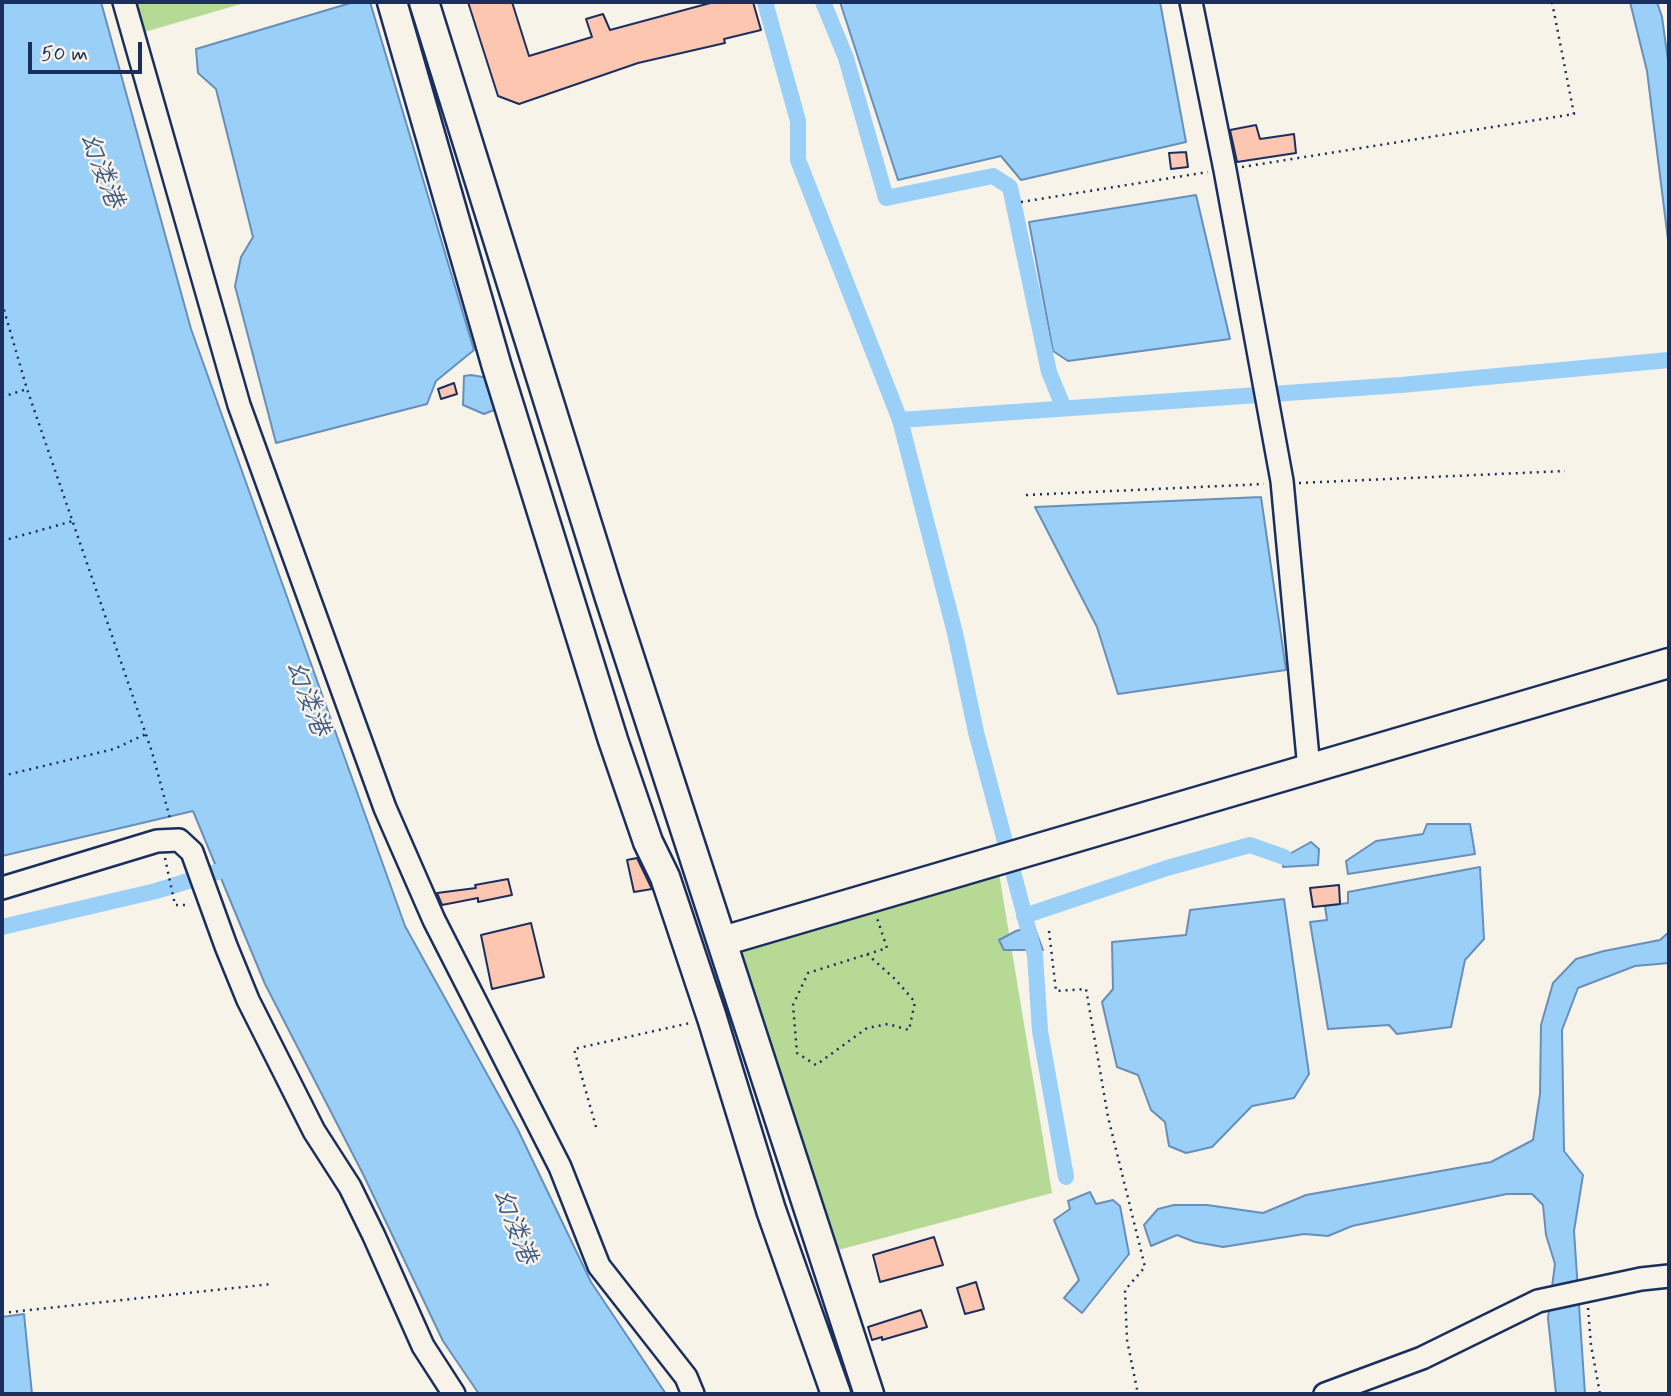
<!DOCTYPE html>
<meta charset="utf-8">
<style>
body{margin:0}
#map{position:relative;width:1671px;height:1396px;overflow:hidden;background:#f7f3e8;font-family:Mynerve,sans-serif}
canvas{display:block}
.frame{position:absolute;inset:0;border:4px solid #1b2f5e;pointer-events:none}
.scale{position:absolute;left:28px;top:42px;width:114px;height:32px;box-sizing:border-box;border:4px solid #1b2f5e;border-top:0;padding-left:9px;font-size:21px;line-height:24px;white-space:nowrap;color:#1b2f5e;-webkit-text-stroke:5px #f7f3e8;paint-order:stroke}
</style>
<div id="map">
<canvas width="1671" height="1396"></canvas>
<div class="frame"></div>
<div class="scale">50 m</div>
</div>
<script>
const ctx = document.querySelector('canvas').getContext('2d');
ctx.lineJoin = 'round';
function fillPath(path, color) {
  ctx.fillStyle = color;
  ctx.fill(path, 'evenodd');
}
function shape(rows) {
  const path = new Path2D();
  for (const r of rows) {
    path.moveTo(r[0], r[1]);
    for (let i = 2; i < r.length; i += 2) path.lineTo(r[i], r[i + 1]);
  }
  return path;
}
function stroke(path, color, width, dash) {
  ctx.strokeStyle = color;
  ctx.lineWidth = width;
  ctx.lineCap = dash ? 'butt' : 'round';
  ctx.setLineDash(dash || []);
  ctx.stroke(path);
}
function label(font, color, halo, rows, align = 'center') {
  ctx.font = font + ' Mynerve,"LXGW WenKai TC",sans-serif';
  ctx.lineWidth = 5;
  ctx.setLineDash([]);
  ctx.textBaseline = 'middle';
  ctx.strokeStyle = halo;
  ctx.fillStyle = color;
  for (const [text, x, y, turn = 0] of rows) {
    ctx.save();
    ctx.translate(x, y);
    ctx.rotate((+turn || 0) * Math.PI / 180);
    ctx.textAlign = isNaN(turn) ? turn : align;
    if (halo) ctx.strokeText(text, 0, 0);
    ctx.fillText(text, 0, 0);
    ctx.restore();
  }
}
const green = shape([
 [124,2,248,2,134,35],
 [997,861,1052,1193,823,1254,723,941]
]);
const water = shape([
 [2,2,101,2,191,329,405,926,518,1130,591,1282,666,1394,479,1394,443,1341,363,1174,265,984,193,811,2,856,2,2],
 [354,2,370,2,474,350,436,381,427,404,276,443,235,286,241,257,253,237,216,89,198,73,196,49,354,2],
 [840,2,1160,2,1186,142,1021,180,1001,156,898,180,840,2],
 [1630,2,1657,2,1662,17,1669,68,1669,248,1647,71,1630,2],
 [1196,195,1230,339,1068,361,1053,351,1029,222,1196,195],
 [471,375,489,378,499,408,484,414,463,405,464,376,471,375],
 [1261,497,1286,670,1118,694,1097,627,1035,507,1261,497],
 [1427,824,1470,824,1475,854,1348,874,1346,861,1376,841,1423,834,1427,824],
 [1311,842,1319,849,1318,865,1283,867,1284,857,1311,842],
 [1480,867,1484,939,1465,960,1451,1027,1397,1034,1389,1025,1328,1029,1310,922,1327,920,1325,906,1348,903,1348,892,1480,867],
 [1284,899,1309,1074,1294,1098,1252,1106,1212,1147,1186,1153,1169,1146,1165,1122,1151,1110,1138,1075,1117,1067,1102,1002,1113,989,1112,942,1186,935,1190,910,1284,899],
 [1034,926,1043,950,1004,950,999,940,1016,931,1034,926],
 [1669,932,1669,963,1635,966,1578,988,1562,1030,1564,1151,1583,1175,1574,1231,1585,1394,1556,1394,1548,1318,1555,1264,1546,1235,1543,1205,1532,1194,1507,1194,1352,1226,1328,1236,1304,1234,1223,1247,1195,1242,1177,1235,1151,1246,1144,1225,1158,1209,1174,1205,1207,1205,1263,1213,1306,1195,1491,1162,1533,1140,1540,1094,1541,1025,1553,983,1576,959,1604,951,1660,940,1669,932],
 [1090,1192,1096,1204,1113,1200,1120,1206,1129,1254,1082,1313,1064,1298,1079,1280,1054,1220,1070,1209,1068,1201,1090,1192],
 [24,1314,32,1394,2,1394,2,1317,24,1314]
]);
const canal = shape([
 [765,2,798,121,798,160,900,420,955,633,976,732,1035,955,1040,1031,1066,1177],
 [823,2,846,58,886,198,993,176,1010,187,1049,372,1063,406],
 [900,420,1401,385,1669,360],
 [1024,916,1167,868,1250,845,1284,857],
 [2,927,156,891,236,866]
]);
const building = shape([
 [468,2,512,2,529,56,592,37,586,19,603,14,610,30,714,2,753,2,761,30,724,39,725,43,638,63,519,104,498,96,468,2],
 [1256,125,1260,139,1294,134,1296,153,1237,162,1230,130,1256,125],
 [1186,152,1188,167,1171,169,1169,153,1186,152],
 [454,383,457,394,441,399,438,389,454,383],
 [637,858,652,889,634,892,627,860,637,858],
 [508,879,512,895,478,902,478,898,442,905,437,893,476,888,475,885,508,879],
 [1339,885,1340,904,1313,907,1310,888,1339,885],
 [531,923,544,977,492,989,481,935,531,923],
 [934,1237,943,1265,880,1282,873,1255,934,1237],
 [976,1282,984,1309,965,1314,957,1288,976,1282],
 [921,1310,927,1327,882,1340,882,1337,872,1340,868,1327,921,1310]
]);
const path = shape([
 [1242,167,1574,114,1552,2],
 [1021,202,1208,172],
 [2,303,27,389,152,752,171,822],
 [2,397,27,389],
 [1299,483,1565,471],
 [1026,495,1264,484],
 [2,541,73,521],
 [2,776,114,749,146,734],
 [165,858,175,905,190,905],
 [1049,931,1056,991,1086,989,1108,1117,1145,1267,1125,1290,1127,1340,1138,1394],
 [867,954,895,979,915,1002,909,1030,888,1024,867,1028,816,1065,797,1053,793,1005,808,973,887,948,877,918],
 [596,1127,574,1049,690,1023],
 [1588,1308,1591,1345,1600,1394],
 [2,1313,272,1284]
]);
const minor = shape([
 [124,2,239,405,385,808,434,920,560,1167,599,1266,686,1377,693,1394],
 [1191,2,1225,170,1282,481,1309,769],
 [2,888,157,841,179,840,192,852,226,946,248,1000,314,1131,350,1187,374,1236,423,1346,454,1394],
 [1325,1394,1422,1358,1538,1301,1641,1279,1669,1276]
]);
const major = shape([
 [392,2,497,367,613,740,648,842,665,877,712,1018,771,1210,836,1394],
 [424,2,610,598,869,1394],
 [723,941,1669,663]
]);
const waterNames = [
 ["幻溇港",100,171,69],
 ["幻溇港",306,699,69],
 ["幻溇港",513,1227,69]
];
fillPath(green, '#b6da95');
fillPath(water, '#9acff8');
stroke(water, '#678fba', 2);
stroke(canal, '#9acff8', 16);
fillPath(building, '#fdc6b0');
stroke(building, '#1b2f5e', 2);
stroke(minor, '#1b2f5e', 26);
stroke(major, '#1b2f5e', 33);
stroke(path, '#1b2f5e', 2.5, [2, 5]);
stroke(minor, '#f7f3e8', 21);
stroke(major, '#f7f3e8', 28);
label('italic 26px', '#3b5784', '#f7f3e8', waterNames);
</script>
